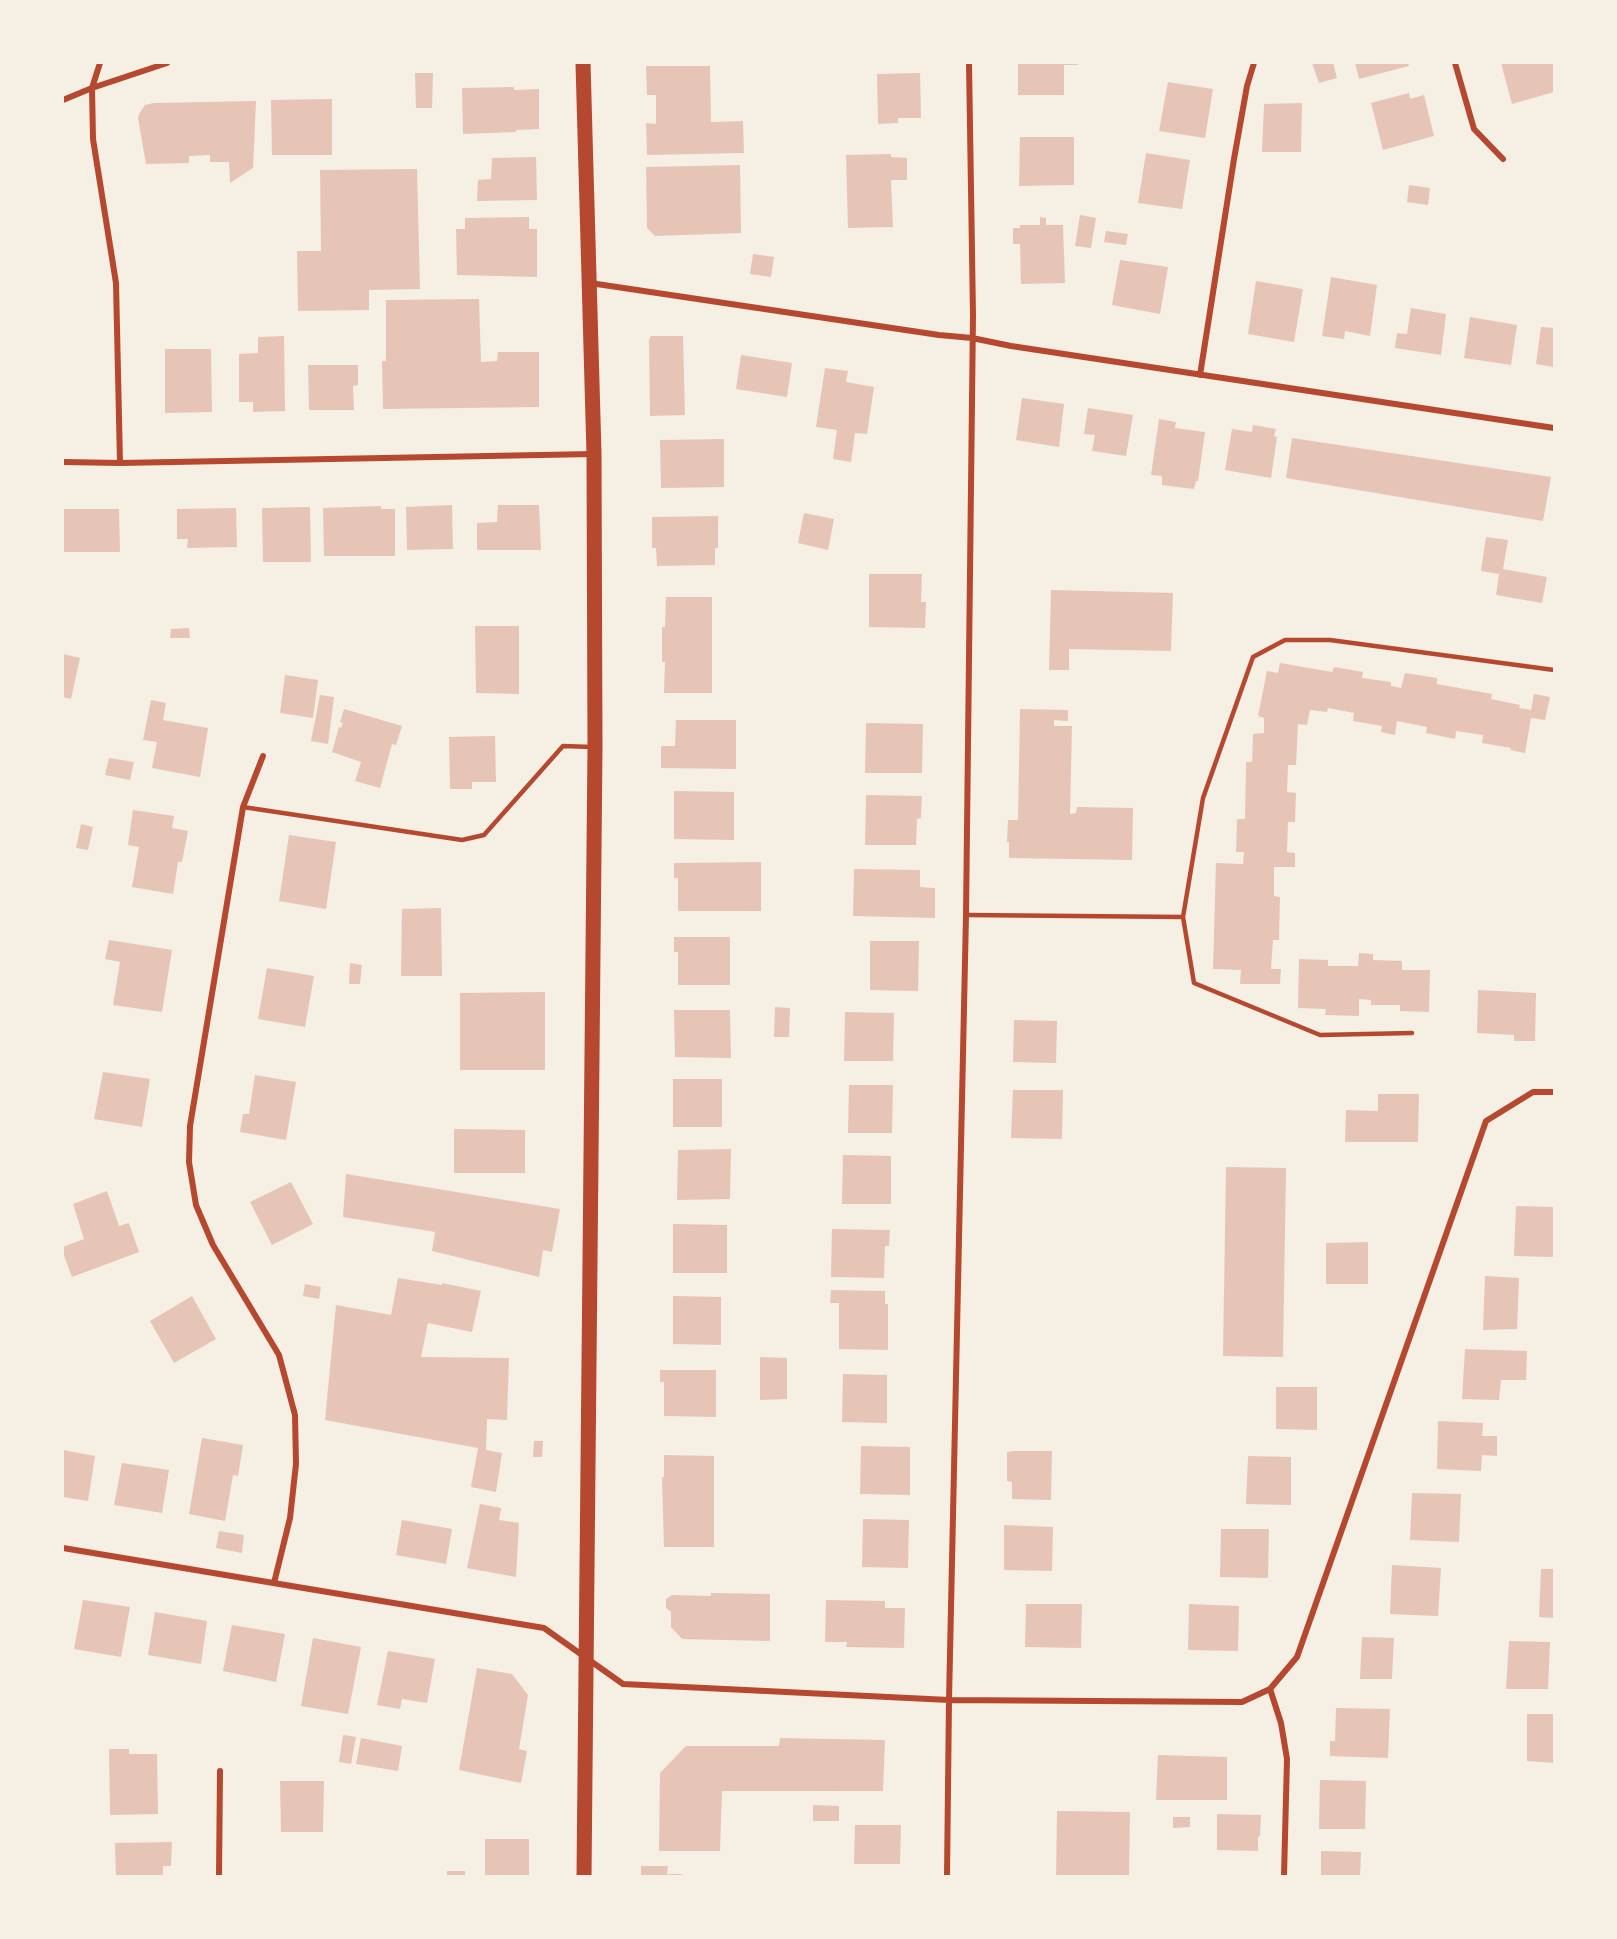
<!DOCTYPE html>
<style>
body{margin:0}
#map{position:relative;width:1617px;height:1939px;overflow:hidden;background:#f6efe4;font-family:"Space Grotesk",sans-serif}
canvas{display:block}
.frame{position:absolute;inset:0;border:64px solid #f6efe4;pointer-events:none}
</style>
<div id="map">
<canvas width="1617" height="1939"></canvas>
<div class="frame"></div>
</div>
<script>
const ctx = document.querySelector('canvas').getContext('2d');
ctx.lineJoin = 'round';
function fillPath(path, color) {
  ctx.fillStyle = color;
  ctx.fill(path, 'evenodd');
}
function shape(rows) {
  const path = new Path2D();
  for (const r of rows) {
    path.moveTo(r[0], r[1]);
    for (let i = 2; i < r.length; i += 2) path.lineTo(r[i], r[i + 1]);
  }
  return path;
}
function stroke(path, color, width, dash) {
  ctx.strokeStyle = color;
  ctx.lineWidth = width;
  ctx.lineCap = dash ? 'butt' : 'round';
  ctx.setLineDash(dash || []);
  ctx.stroke(path);
}
const building = shape([
 [1018,63,1077,63,1078,65,1064,65,1064,95,1018,95],
 [1312,63,1333,63,1337,78,1319,83],
 [1355,63,1408,63,1409,66,1359,79],
 [1501,63,1554,63,1554,92,1512,104],
 [646,66,710,66,711,122,743,121,744,153,647,155,646,123,656,124,656,95,647,95],
 [415,73,433,73,432,108,416,108],
 [920,73,921,118,898,118,898,123,878,124,877,74],
 [1168,82,1213,89,1205,138,1159,131],
 [514,87,514,90,539,89,539,129,516,130,516,132,463,134,462,88],
 [1409,93,1410,99,1424,95,1434,136,1383,150,1371,103],
 [332,99,332,155,272,155,271,100],
 [256,101,253,168,230,183,229,162,210,162,210,155,189,156,189,163,146,164,138,118,139,114,145,105,154,103],
 [1302,103,1301,152,1262,152,1264,104],
 [1020,137,1074,137,1074,185,1019,186],
 [1146,153,1190,160,1182,209,1138,203],
 [891,154,891,157,907,158,907,180,891,180,893,227,848,228,846,155],
 [536,157,537,200,477,201,478,180,491,179,492,158],
 [740,165,741,233,655,236,647,228,646,167],
 [417,169,420,289,369,290,369,310,298,311,297,251,321,251,320,170],
 [1409,185,1430,188,1428,205,1407,202],
 [1080,215,1096,218,1091,248,1075,246],
 [529,217,529,229,537,229,537,277,457,275,456,229,465,229,465,218],
 [1040,217,1046,218,1046,225,1063,225,1065,283,1021,284,1020,244,1013,244,1013,228,1020,228,1020,225,1040,225],
 [1106,231,1128,234,1126,245,1104,242],
 [753,254,774,257,771,277,750,274],
 [1120,260,1168,267,1160,314,1112,305],
 [1331,277,1377,285,1370,336,1345,331,1344,339,1322,336],
 [1256,281,1303,289,1294,342,1248,334],
 [479,299,481,362,497,361,498,352,539,352,539,407,383,409,382,361,386,361,386,300],
 [1411,308,1446,314,1441,355,1395,348,1397,333,1407,334],
 [1470,317,1517,325,1511,365,1464,358],
 [1541,327,1554,328,1554,367,1536,364],
 [284,336,285,411,253,412,253,402,239,402,239,354,258,353,258,337],
 [651,336,683,336,685,415,650,416,649,340],
 [165,349,211,349,212,412,165,413],
 [741,355,792,363,787,397,736,389],
 [308,365,358,365,358,385,353,386,354,410,309,410],
 [825,368,848,371,846,382,874,387,867,434,855,433,851,462,833,459,837,430,816,427],
 [1022,398,1064,404,1059,447,1016,440],
 [1088,408,1133,415,1126,456,1092,451,1095,435,1084,434],
 [1159,419,1176,422,1175,428,1205,432,1198,481,1196,481,1194,489,1162,485,1162,476,1151,475],
 [1253,425,1276,429,1274,436,1277,437,1271,478,1225,470,1232,429,1252,432],
 [1292,438,1551,477,1543,521,1286,478],
 [724,439,724,487,661,488,660,440],
 [452,505,453,549,407,550,406,507],
 [498,505,539,505,541,550,477,550,477,523,497,522],
 [381,506,381,509,395,509,395,556,324,556,323,508],
 [310,507,311,562,263,562,262,508],
 [236,508,237,547,187,548,188,539,177,539,177,509],
 [63,509,119,509,120,552,63,552],
 [804,513,834,519,828,550,798,543],
 [718,516,718,548,715,548,715,565,657,566,656,548,652,548,652,517],
 [1486,537,1508,540,1503,569,1547,577,1542,603,1496,595,1499,574,1481,571],
 [869,574,922,574,921,602,926,602,925,628,869,627],
 [1051,590,1173,593,1171,651,1069,649,1069,670,1049,670],
 [666,597,712,597,712,693,664,693,665,662,662,662,662,627,665,627],
 [475,626,519,626,519,694,476,693],
 [189,628,190,638,170,638,171,629],
 [63,654,80,658,71,699,63,697],
 [1280,663,1332,672,1334,667,1363,672,1362,678,1391,682,1391,686,1401,688,1405,673,1437,678,1437,684,1492,694,1491,699,1520,705,1519,708,1531,710,1534,694,1550,697,1545,720,1531,718,1525,753,1510,750,1511,748,1482,743,1483,735,1456,731,1455,739,1426,733,1427,727,1397,721,1395,735,1381,732,1382,726,1353,721,1354,713,1328,708,1327,712,1310,710,1307,725,1298,724,1296,765,1288,765,1287,792,1296,793,1295,822,1288,822,1287,852,1295,853,1295,867,1274,867,1274,896,1280,897,1279,940,1273,940,1271,969,1281,969,1280,984,1240,984,1241,970,1213,969,1216,863,1243,864,1244,852,1236,852,1237,819,1245,819,1246,762,1252,762,1253,734,1264,733,1264,718,1258,716,1267,671,1278,673],
 [285,675,318,680,313,718,280,713],
 [320,695,334,697,328,744,311,741],
 [151,700,166,703,163,720,208,728,200,777,152,768,157,742,143,740],
 [344,709,402,726,396,745,392,744,380,788,355,781,361,762,332,752,339,727,341,728,343,723,340,722],
 [1020,709,1068,710,1068,721,1054,720,1054,726,1072,726,1070,814,1076,813,1077,807,1133,808,1132,860,1009,858,1009,842,1007,842,1008,820,1018,820],
 [676,720,736,720,736,769,661,768,661,746,675,746],
 [866,723,923,724,922,773,865,773],
 [495,736,496,782,472,782,472,789,450,789,449,737],
 [109,758,134,762,130,780,105,775],
 [674,791,734,792,734,840,674,839],
 [866,795,922,796,921,818,917,819,916,845,865,845],
 [133,810,174,816,172,828,188,831,182,862,178,862,173,894,132,887,139,847,128,845],
 [81,824,93,827,88,850,76,848],
 [289,835,336,842,326,909,279,901],
 [761,862,761,911,678,911,678,878,674,878,674,863],
 [854,869,920,870,920,887,935,888,935,918,853,916],
 [441,908,442,976,401,976,402,909],
 [674,937,730,937,730,985,678,985,678,952,674,952],
 [109,940,172,950,162,1012,113,1005,120,962,105,959],
 [870,941,919,941,918,991,870,990],
 [1359,953,1373,954,1373,960,1402,961,1402,970,1430,970,1429,1012,1400,1011,1400,1005,1371,1005,1371,1000,1359,999,1359,1016,1325,1015,1326,1009,1298,1008,1299,959,1328,960,1328,966,1358,966],
 [350,963,362,965,360,984,349,984],
 [267,968,314,976,305,1027,258,1019],
 [1478,990,1536,993,1535,1041,1514,1041,1514,1035,1477,1033],
 [545,992,545,1070,460,1070,460,993],
 [775,1007,790,1008,789,1037,774,1037],
 [674,1010,730,1010,731,1058,675,1057],
 [845,1012,894,1013,893,1061,844,1061],
 [1014,1020,1057,1021,1056,1063,1013,1062],
 [103,1072,150,1079,142,1127,94,1119],
 [255,1075,296,1082,286,1140,240,1132,243,1114,249,1114],
 [673,1079,722,1079,722,1127,673,1127],
 [849,1085,893,1085,892,1133,848,1133],
 [1013,1090,1063,1090,1062,1139,1011,1138],
 [1378,1094,1419,1094,1418,1142,1345,1142,1346,1110,1378,1111],
 [454,1129,525,1130,525,1173,454,1173],
 [731,1149,730,1199,677,1200,678,1150],
 [843,1155,891,1156,891,1204,842,1204],
 [1226,1167,1286,1168,1283,1357,1223,1356],
 [346,1174,560,1209,552,1252,543,1250,539,1277,432,1251,435,1232,343,1217],
 [291,1182,313,1224,272,1245,250,1202],
 [107,1191,119,1226,129,1223,139,1252,72,1277,63,1253,63,1247,84,1239,73,1204],
 [1516,1206,1554,1207,1554,1257,1514,1256],
 [673,1224,727,1225,727,1273,673,1273],
 [832,1229,890,1230,889,1246,885,1246,884,1278,831,1277],
 [1368,1242,1368,1284,1326,1284,1326,1243],
 [1485,1276,1519,1278,1517,1329,1483,1330],
 [398,1278,442,1285,442,1283,481,1291,472,1332,428,1323,421,1357,509,1358,507,1420,487,1419,486,1450,502,1453,496,1492,471,1487,478,1448,325,1420,336,1305,391,1315],
 [305,1284,321,1287,319,1299,303,1296],
 [831,1290,885,1291,885,1304,888,1304,888,1350,839,1349,839,1303,830,1303],
 [192,1296,216,1339,174,1363,150,1321],
 [673,1296,721,1297,721,1345,673,1344],
 [1465,1349,1527,1351,1526,1380,1501,1380,1499,1400,1462,1399],
 [760,1357,787,1358,787,1399,760,1400],
 [660,1370,716,1370,716,1417,664,1416,664,1382,660,1382],
 [843,1374,887,1375,887,1423,842,1422],
 [1276,1387,1317,1387,1317,1430,1276,1429],
 [1438,1421,1483,1423,1482,1436,1497,1436,1497,1456,1482,1455,1481,1471,1437,1469],
 [202,1438,243,1445,238,1476,233,1475,225,1521,189,1514],
 [534,1441,543,1441,542,1457,533,1457],
 [861,1446,910,1447,910,1495,860,1494],
 [63,1450,95,1456,88,1501,63,1497],
 [1013,1451,1052,1451,1051,1500,1012,1499,1012,1482,1007,1481,1007,1452],
 [664,1455,714,1456,714,1547,664,1547,662,1477,664,1477],
 [1248,1456,1291,1457,1291,1505,1246,1504],
 [122,1463,169,1470,162,1513,114,1505],
 [1412,1493,1461,1494,1459,1542,1410,1540],
 [480,1504,501,1508,499,1520,519,1523,516,1577,467,1568],
 [863,1519,909,1520,908,1568,862,1567],
 [402,1520,452,1529,446,1564,396,1555],
 [1004,1525,1053,1527,1052,1571,1004,1570],
 [1221,1529,1269,1529,1268,1578,1220,1577],
 [219,1531,244,1535,242,1553,216,1548],
 [1392,1565,1441,1568,1438,1616,1390,1614],
 [1541,1569,1554,1569,1554,1618,1539,1617],
 [711,1593,770,1594,770,1641,682,1639,671,1627,671,1612,666,1608,666,1599,672,1595,711,1596],
 [83,1600,130,1607,121,1657,74,1649],
 [826,1600,885,1601,885,1608,905,1608,904,1648,846,1647,847,1642,825,1642],
 [1026,1604,1082,1604,1081,1648,1025,1647],
 [1189,1604,1239,1606,1238,1651,1188,1650],
 [155,1612,207,1621,201,1664,148,1655],
 [232,1625,285,1634,276,1682,223,1671],
 [1362,1637,1394,1638,1392,1679,1360,1679],
 [313,1638,361,1647,348,1714,301,1706],
 [1509,1641,1550,1642,1548,1689,1506,1689],
 [388,1651,435,1659,427,1703,402,1699,400,1709,377,1705],
 [477,1668,512,1674,528,1695,519,1749,527,1751,521,1783,459,1770],
 [1336,1708,1390,1709,1388,1758,1330,1756,1330,1741,1335,1741],
 [1527,1714,1554,1714,1554,1763,1527,1761],
 [343,1735,356,1737,351,1764,339,1762],
 [361,1738,402,1746,398,1771,356,1764],
 [780,1738,885,1740,883,1791,722,1791,720,1851,659,1851,660,1773,686,1746,779,1746],
 [109,1749,129,1749,129,1754,157,1754,158,1814,110,1815],
 [1158,1755,1227,1757,1227,1800,1156,1800],
 [1320,1780,1366,1781,1365,1829,1319,1829],
 [280,1781,324,1781,323,1832,281,1832],
 [813,1805,839,1806,839,1821,813,1821],
 [1057,1811,1130,1812,1129,1876,1056,1876],
 [1217,1814,1261,1815,1260,1836,1258,1837,1258,1851,1217,1850],
 [1173,1817,1190,1817,1190,1827,1173,1828],
 [855,1825,901,1825,900,1864,854,1864],
 [485,1839,529,1839,529,1876,485,1876],
 [172,1842,171,1866,163,1866,163,1876,116,1876,115,1843],
 [1321,1851,1361,1852,1360,1876,1321,1876],
 [641,1866,668,1866,667,1874,682,1874,682,1876,641,1876],
 [447,1871,465,1871,465,1876,447,1876]
]);
const service = shape([
 [243,807,462,840,484,835,563,746,592,747],
 [966,915,1183,917,1203,798,1253,657,1285,640,1330,640,1554,670],
 [1183,917,1194,983,1320,1035,1412,1033]
]);
const minor = shape([
 [100,63,92,88,93,139,116,283,120,463],
 [1455,63,1474,129,1503,159],
 [63,100,92,88,167,63],
 [590,283,939,335,972,338,1011,346,1554,428],
 [1200,375,1234,159,1247,86,1254,63],
 [63,462,120,463,593,454],
 [263,756,243,807,190,1126,189,1162,196,1205,213,1245,279,1355,295,1415,296,1464,290,1518,274,1583],
 [63,1548,544,1628,623,1684,949,1700,1242,1702,1270,1689,1297,1657,1486,1121,1533,1092,1554,1092],
 [1270,1689,1281,1723,1287,1759,1284,1876],
 [219,1876,220,1771],
 [947,1876,949,1700,966,915,973,315,969,63]
]);
const primary = shape([
 [583,63,594,454,595,747,584,1876]
]);
fillPath(building, '#e6c5b7');
stroke(service, '#b5482f', 4.5);
stroke(minor, '#b5482f', 6);
stroke(primary, '#b5482f', 15);
</script>
